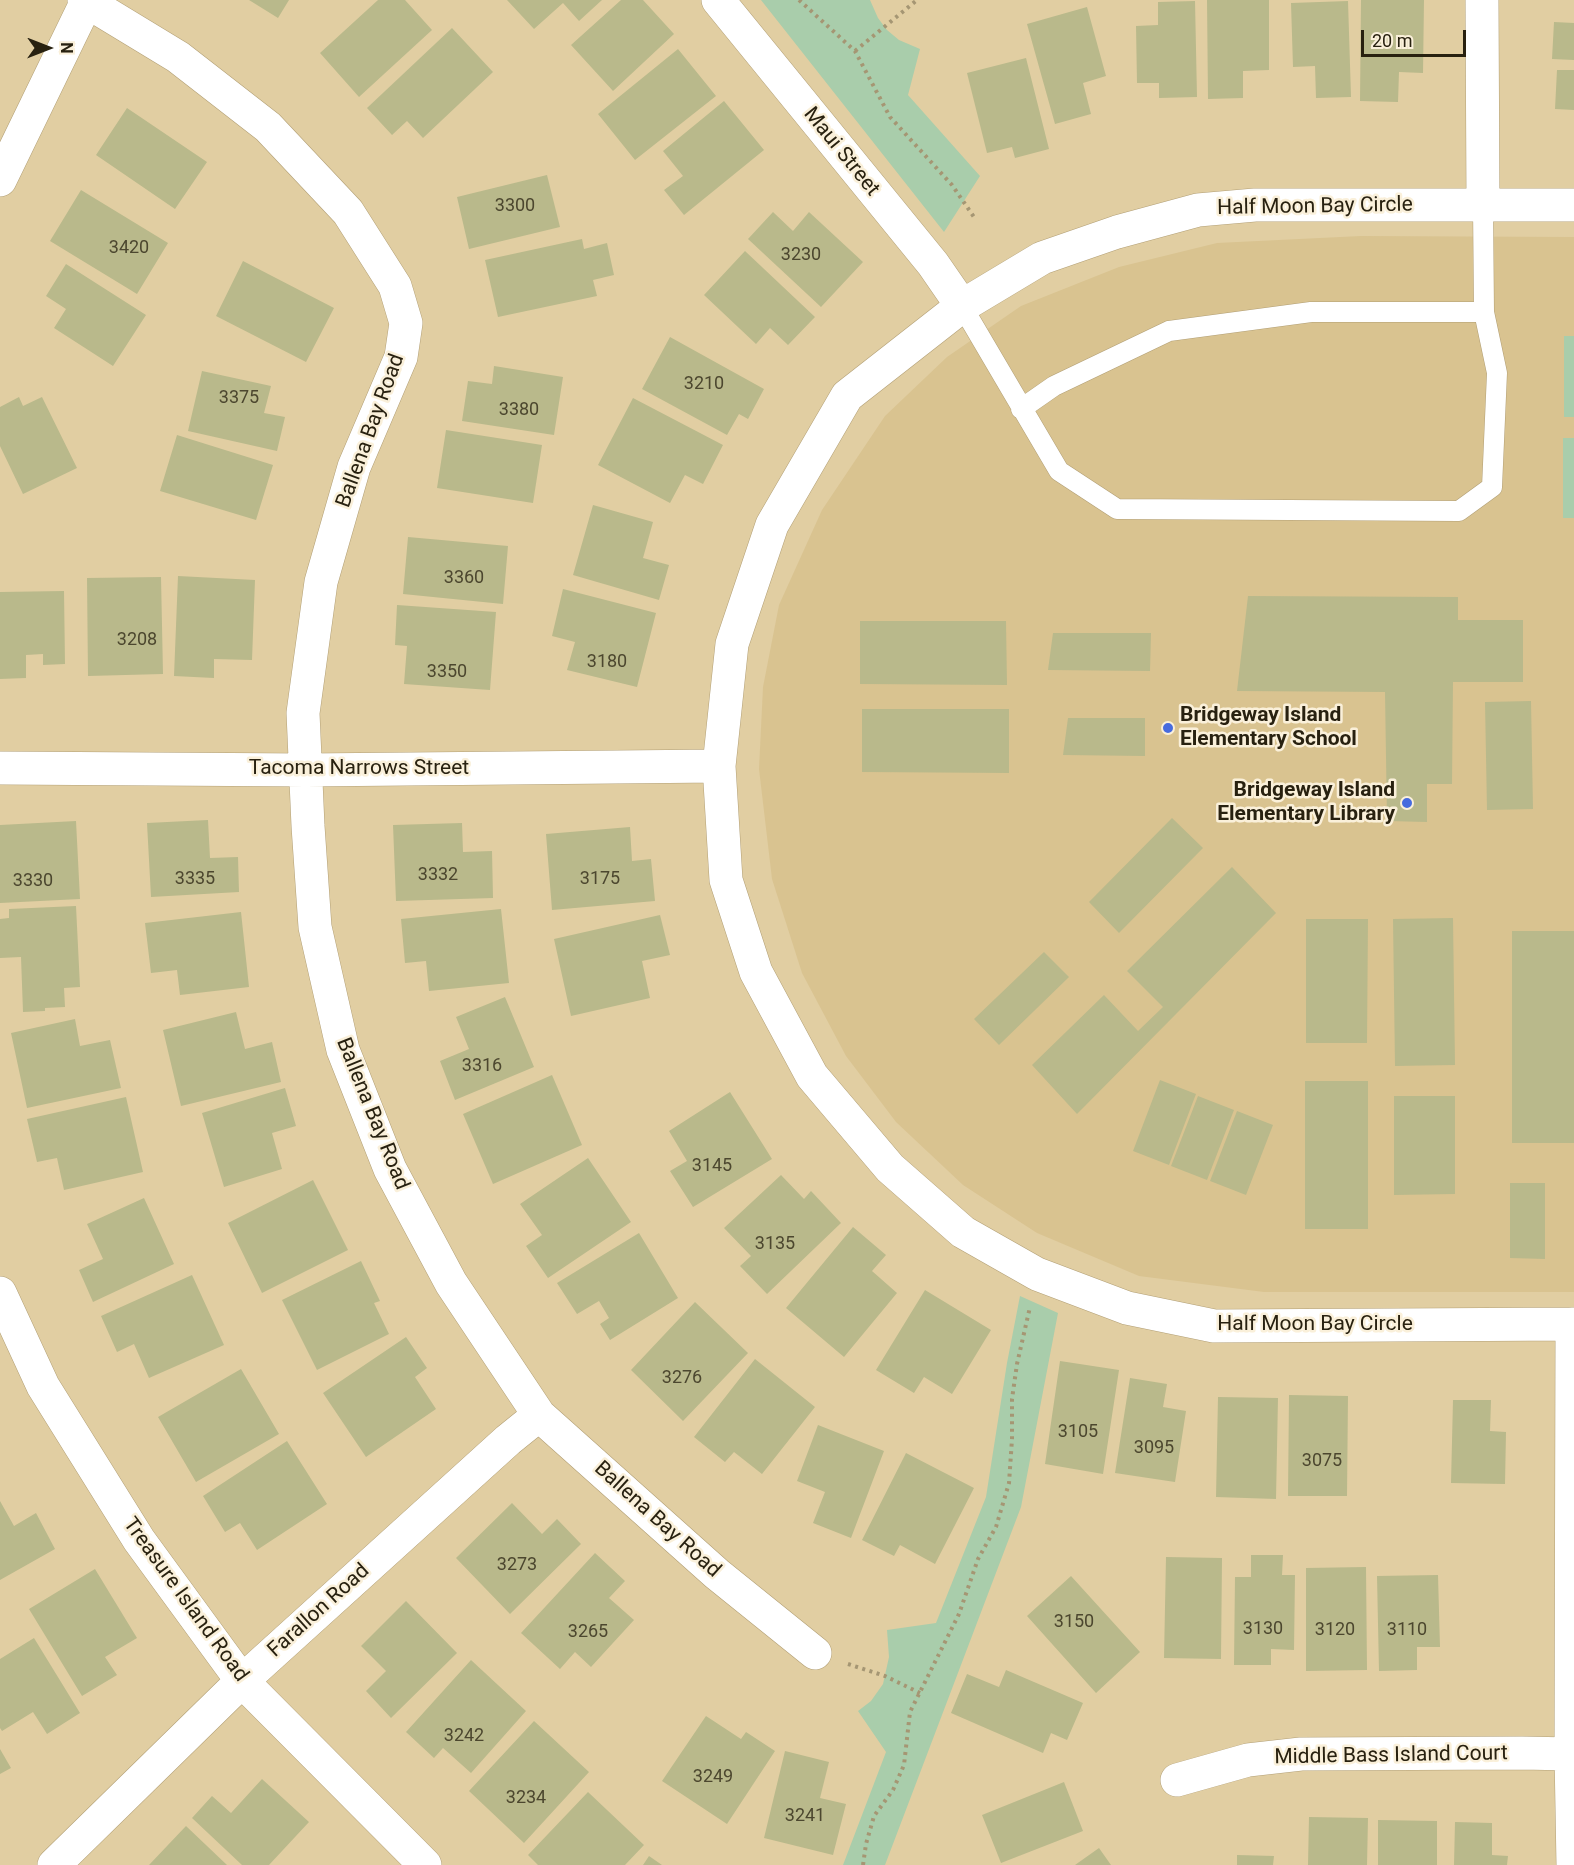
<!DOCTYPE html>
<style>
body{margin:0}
#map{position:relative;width:1574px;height:1865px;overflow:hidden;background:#e1cea2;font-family:Roboto,sans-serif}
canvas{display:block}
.north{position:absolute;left:18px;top:18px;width:60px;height:60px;-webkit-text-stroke:4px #faf0da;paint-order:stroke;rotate:90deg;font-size:16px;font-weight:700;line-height:24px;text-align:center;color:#282110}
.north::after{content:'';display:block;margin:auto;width:21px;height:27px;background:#282110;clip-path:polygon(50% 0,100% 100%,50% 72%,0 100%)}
.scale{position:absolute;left:1361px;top:30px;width:105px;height:27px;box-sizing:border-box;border:3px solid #282110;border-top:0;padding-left:8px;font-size:18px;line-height:21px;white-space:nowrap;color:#282110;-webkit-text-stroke:4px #faf0da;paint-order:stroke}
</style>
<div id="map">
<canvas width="1574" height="1865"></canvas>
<div class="north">N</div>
<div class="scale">20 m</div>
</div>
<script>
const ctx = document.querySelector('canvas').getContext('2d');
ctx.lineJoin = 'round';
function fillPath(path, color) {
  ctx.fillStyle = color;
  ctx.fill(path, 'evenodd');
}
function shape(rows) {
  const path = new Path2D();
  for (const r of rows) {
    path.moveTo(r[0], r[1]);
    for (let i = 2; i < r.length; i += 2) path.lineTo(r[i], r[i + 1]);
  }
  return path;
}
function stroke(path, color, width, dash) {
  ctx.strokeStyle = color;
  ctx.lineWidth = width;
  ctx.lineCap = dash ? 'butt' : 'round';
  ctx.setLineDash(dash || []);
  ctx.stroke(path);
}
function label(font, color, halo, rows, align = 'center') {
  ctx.font = font + ' Roboto,sans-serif';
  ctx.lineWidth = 5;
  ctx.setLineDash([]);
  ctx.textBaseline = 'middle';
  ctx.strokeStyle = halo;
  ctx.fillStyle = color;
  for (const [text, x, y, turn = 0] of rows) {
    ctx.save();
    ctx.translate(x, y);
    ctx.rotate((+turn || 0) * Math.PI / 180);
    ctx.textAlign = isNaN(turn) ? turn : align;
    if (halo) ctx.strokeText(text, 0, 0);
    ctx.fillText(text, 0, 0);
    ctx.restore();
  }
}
const built = shape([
 [1361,236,1574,237,1574,1292,1264,1292,1139,1276,1037,1233,963,1185,896,1122,846,1056,802,973,772,879,759,769,763,687,779,605,822,510,885,416,947,357,1021,306,1119,267,1217,243]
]);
const green = shape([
 [761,0,870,0,878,18,887,30,899,40,920,49,908,95,980,176,944,232],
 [1564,336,1574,336,1574,417,1564,417],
 [1563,438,1574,438,1574,518,1563,518],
 [1020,1296,1058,1313,1021,1507,885,1865,843,1865,886,1752,858,1711,871,1701,883,1684,889,1657,887,1630,936,1623,986,1497,1007,1363]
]);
const building = shape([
 [249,0,289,0,278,18],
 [378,0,405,0,432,30,359,97,320,53],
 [507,0,602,0,579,21,563,3,534,29],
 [621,0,643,0,674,34,613,91,571,45],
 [1207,0,1269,0,1269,70,1243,71,1243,98,1208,99],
 [1361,0,1424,0,1423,73,1399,72,1398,102,1360,101],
 [1195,1,1197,97,1159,98,1159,83,1137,83,1136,26,1158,25,1158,2],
 [1348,1,1351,97,1316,98,1315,66,1293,67,1291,3],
 [1087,7,1106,76,1083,83,1091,114,1055,124,1027,24],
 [1554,22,1574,23,1574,60,1552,59],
 [452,28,493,72,423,138,407,121,392,135,367,108],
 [678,49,716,96,635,160,598,114],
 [1026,58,1049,149,1015,158,1012,147,987,153,967,73],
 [1557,70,1574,70,1574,110,1555,109],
 [724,101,764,150,684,215,664,190,683,176,663,151],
 [127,108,207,162,175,209,96,155],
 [547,175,560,227,469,249,457,197],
 [81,190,168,243,137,294,50,241],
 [773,212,793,231,809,212,863,262,821,307,748,239],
 [582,239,584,249,607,243,614,275,593,280,597,296,498,317,485,260],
 [745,251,815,317,788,345,770,328,756,344,704,295],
 [243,261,334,308,306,362,216,316],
 [66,264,146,315,113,366,54,328,66,309,46,296],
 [670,337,764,389,748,419,739,414,727,435,642,389],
 [494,366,563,377,554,435,462,421,468,381,492,384],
 [202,371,271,386,264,413,285,417,277,451,188,431],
 [19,397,23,406,42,397,77,468,23,494,0,446,0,407],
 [633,398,723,445,703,484,685,475,670,503,598,465],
 [446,430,542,445,533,503,437,488],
 [177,435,273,465,256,520,160,491],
 [593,505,653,522,643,558,669,565,659,600,573,575],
 [408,537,508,546,503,604,403,594],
 [178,576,255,580,252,660,214,659,214,678,174,676],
 [161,577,163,674,88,676,87,578],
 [563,589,656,613,637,687,567,670,575,642,552,636],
 [64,591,65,664,43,665,43,654,26,655,26,678,0,679,0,592],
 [1248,596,1458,597,1458,620,1523,620,1523,682,1453,682,1452,784,1427,784,1427,822,1387,821,1385,692,1237,691],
 [397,605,496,612,490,690,404,684,407,646,395,645],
 [860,621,1006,621,1007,685,860,684],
 [1053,633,1151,633,1150,671,1048,670],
 [1531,701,1533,809,1487,810,1485,702],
 [862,709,1009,709,1009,773,862,772],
 [1068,718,1145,718,1145,756,1063,755],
 [1172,818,1203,848,1119,933,1089,902],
 [208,820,210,858,238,857,239,892,151,897,147,823],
 [76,821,80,899,0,903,0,825],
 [462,823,463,852,492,851,493,898,396,901,393,825],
 [630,827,632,861,651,859,655,901,552,910,546,834],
 [1232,867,1276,913,1077,1114,1032,1065,1104,995,1138,1031,1163,1007,1127,971],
 [76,906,80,987,64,988,65,1007,45,1008,45,1011,23,1012,21,957,0,958,0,919,9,918,9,909],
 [501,909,509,983,429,991,426,961,405,963,401,919],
 [241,912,249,987,180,995,177,970,151,973,145,923],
 [660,915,670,955,642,961,650,998,571,1016,554,939],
 [1453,918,1455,1065,1395,1066,1393,919],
 [1306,919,1368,919,1367,1043,1306,1043],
 [1512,931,1574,931,1574,1143,1512,1143],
 [1044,952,1069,977,999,1045,974,1019],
 [505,997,534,1067,455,1100,440,1061,469,1049,456,1017],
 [236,1012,245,1049,272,1042,281,1082,181,1106,163,1030],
 [75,1019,80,1046,110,1040,121,1088,27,1108,11,1033],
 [552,1075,582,1145,493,1184,463,1114],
 [1160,1080,1196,1094,1169,1165,1133,1151],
 [1305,1081,1368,1081,1368,1229,1305,1229],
 [285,1088,296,1126,272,1133,282,1169,224,1187,202,1113],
 [730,1092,772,1159,693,1207,670,1171,687,1161,669,1131],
 [1198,1096,1234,1110,1207,1180,1171,1166],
 [1394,1096,1455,1096,1455,1194,1394,1195],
 [126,1097,143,1172,64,1190,57,1158,37,1162,27,1119],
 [1237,1111,1273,1125,1246,1195,1210,1181],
 [588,1158,631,1222,548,1278,526,1246,542,1235,520,1204],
 [781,1175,804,1199,811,1191,841,1223,767,1294,740,1266,751,1256,724,1228],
 [313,1180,348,1250,262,1293,228,1223],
 [1510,1183,1545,1183,1545,1259,1510,1258],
 [144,1198,174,1264,93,1302,79,1270,103,1259,87,1224],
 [853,1227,886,1255,872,1271,897,1293,844,1357,786,1308],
 [639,1233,678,1298,610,1340,600,1324,609,1318,599,1301,577,1314,557,1283],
 [361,1261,380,1301,374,1303,389,1334,317,1370,282,1300],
 [192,1275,224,1345,149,1378,134,1344,117,1352,101,1316],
 [925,1290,991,1330,952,1394,924,1377,914,1393,876,1370],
 [695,1302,748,1353,683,1421,631,1370],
 [406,1337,427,1368,415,1377,436,1409,366,1457,323,1393],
 [755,1359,815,1407,762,1474,734,1452,725,1462,694,1437],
 [1060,1361,1119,1370,1103,1474,1045,1464],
 [241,1369,279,1434,196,1482,158,1417],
 [1130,1378,1167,1384,1163,1407,1186,1411,1175,1482,1115,1473],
 [1289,1395,1348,1396,1347,1496,1288,1496],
 [1218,1397,1278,1398,1276,1499,1216,1497],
 [1453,1400,1491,1400,1490,1431,1506,1432,1505,1484,1451,1483],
 [818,1425,884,1451,851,1538,813,1523,825,1492,797,1481],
 [287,1441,327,1504,257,1550,240,1523,225,1532,203,1496],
 [906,1453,974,1488,935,1564,900,1545,894,1556,862,1540],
 [0,1501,14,1526,36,1513,55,1549,0,1580],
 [512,1503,542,1534,557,1519,581,1544,510,1614,456,1558],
 [595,1553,625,1581,609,1598,634,1620,591,1667,575,1652,560,1669,521,1633],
 [1251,1555,1283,1555,1282,1575,1295,1575,1294,1650,1271,1649,1271,1665,1234,1665,1235,1577,1251,1577],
 [1166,1557,1222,1558,1221,1659,1164,1658],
 [1366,1567,1367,1670,1306,1671,1306,1568],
 [95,1569,137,1638,105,1657,117,1675,82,1696,29,1609],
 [1438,1575,1440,1647,1417,1647,1417,1670,1379,1671,1377,1576],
 [1071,1576,1140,1652,1096,1693,1027,1616],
 [406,1601,457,1653,391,1718,366,1691,386,1671,361,1646],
 [34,1638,80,1713,47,1734,33,1712,2,1731,0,1728,0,1659],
 [471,1660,526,1711,471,1773,443,1748,434,1758,406,1732],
 [1006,1670,1083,1703,1067,1740,1051,1733,1043,1753,951,1713,967,1674,999,1687],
 [706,1716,741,1739,746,1732,775,1751,727,1824,662,1781],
 [534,1721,589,1772,524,1843,469,1791],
 [0,1749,11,1768,0,1774],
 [785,1751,829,1762,820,1798,846,1804,833,1855,764,1838],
 [262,1779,309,1822,269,1865,242,1865,192,1818,212,1796,231,1813],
 [1064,1782,1083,1831,1001,1863,982,1815],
 [588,1792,644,1845,625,1865,538,1865,528,1855],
 [1309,1817,1368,1818,1367,1865,1308,1865],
 [1378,1820,1437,1821,1437,1865,1378,1865],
 [1455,1822,1492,1823,1492,1855,1508,1856,1507,1865,1454,1865],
 [186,1826,227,1865,149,1865],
 [1099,1848,1111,1865,1075,1865],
 [1237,1855,1274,1856,1273,1865,1237,1865],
 [649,1856,662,1865,643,1865]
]);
const path = shape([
 [799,0,855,51,890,117,952,185,976,220],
 [855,51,917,0],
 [848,1664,885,1676,920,1693],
 [863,1865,866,1844,874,1816,893,1790,904,1765,910,1712,959,1614,978,1559,996,1527,1009,1483,1012,1439,1012,1399,1017,1364,1030,1307]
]);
const service = shape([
 [962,306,1059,471,1117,509,1459,511,1492,487,1497,373,1484,312,1483,205],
 [1021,409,1054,386,1169,331,1311,312,1484,312]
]);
const minor = shape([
 [84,0,178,57,268,127,348,212,395,286,406,323,401,357,354,467,321,582,303,713,308,826,315,927,343,1050,390,1169,451,1283,539,1415,717,1574,815,1653],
 [718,0,933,264,962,306],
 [1482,0,1483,205],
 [0,180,87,1],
 [1574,205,1255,205,1198,210,1117,232,1042,258,962,306,847,396,772,525,732,644,719,766,726,880,756,972,812,1076,890,1168,963,1232,1037,1274,1127,1308,1214,1326,1574,1324],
 [0,768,306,770,719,766],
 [0,1293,43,1386,139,1540,242,1681,425,1865],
 [1572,1324,1571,1754,1573,1865],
 [1177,1780,1248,1760,1301,1754,1522,1753,1571,1754],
 [54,1865,242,1681,508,1440,539,1415]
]);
const markers = [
 [1168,728,6,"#476bde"],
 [1407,803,6,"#476bde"]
];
const numberNames = [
 ["3300",515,206],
 ["3420",129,248],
 ["3230",801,255],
 ["3210",704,384],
 ["3375",239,398],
 ["3380",519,410],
 ["3360",464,578],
 ["3208",137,640],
 ["3180",607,662],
 ["3350",447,672],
 ["3332",438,875],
 ["3335",195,879],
 ["3175",600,879],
 ["3330",33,881],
 ["3316",482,1066],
 ["3145",712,1166],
 ["3135",775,1244],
 ["3276",682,1378],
 ["3105",1078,1432],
 ["3095",1154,1448],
 ["3075",1322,1461],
 ["3273",517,1565],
 ["3150",1074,1622],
 ["3130",1263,1629],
 ["3120",1335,1630],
 ["3110",1407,1630],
 ["3265",588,1632],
 ["3242",464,1736],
 ["3249",713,1777],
 ["3234",526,1798],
 ["3241",805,1816]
];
const streetNames = [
 ["Maui Street",841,152,51],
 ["Half Moon Bay Circle",1315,207,-1],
 ["Ballena Bay Road",371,431,-70],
 ["Tacoma Narrows Street",359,769],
 ["Ballena Bay Road",372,1114,68],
 ["Half Moon Bay Circle",1315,1325],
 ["Ballena Bay Road",657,1520,42],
 ["Treasure Island Road",185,1600,54],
 ["Farallon Road",319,1611,-42],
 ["Middle Bass Island Court",1391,1756,-1]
];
const poiNames = [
 ["Bridgeway Island",1180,716],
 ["Elementary School",1180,740],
 ["Bridgeway Island",1395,791,"right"],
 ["Elementary Library",1395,815,"right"]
];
fillPath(built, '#d9c390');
fillPath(green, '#a9cdab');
fillPath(building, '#b9b98b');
stroke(service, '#b29f75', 21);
stroke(minor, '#b29f75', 34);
stroke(path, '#a59673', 4, [3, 4.5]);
stroke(service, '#fff', 20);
stroke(minor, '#fff', 33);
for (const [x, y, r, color] of markers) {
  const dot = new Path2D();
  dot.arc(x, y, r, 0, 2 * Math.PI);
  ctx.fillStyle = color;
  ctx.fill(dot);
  stroke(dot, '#faf0da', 2);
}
label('18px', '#4c472f', null, numberNames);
label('21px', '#282110', '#faf0da', streetNames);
label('bold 21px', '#282110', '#faf0da', poiNames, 'left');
</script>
